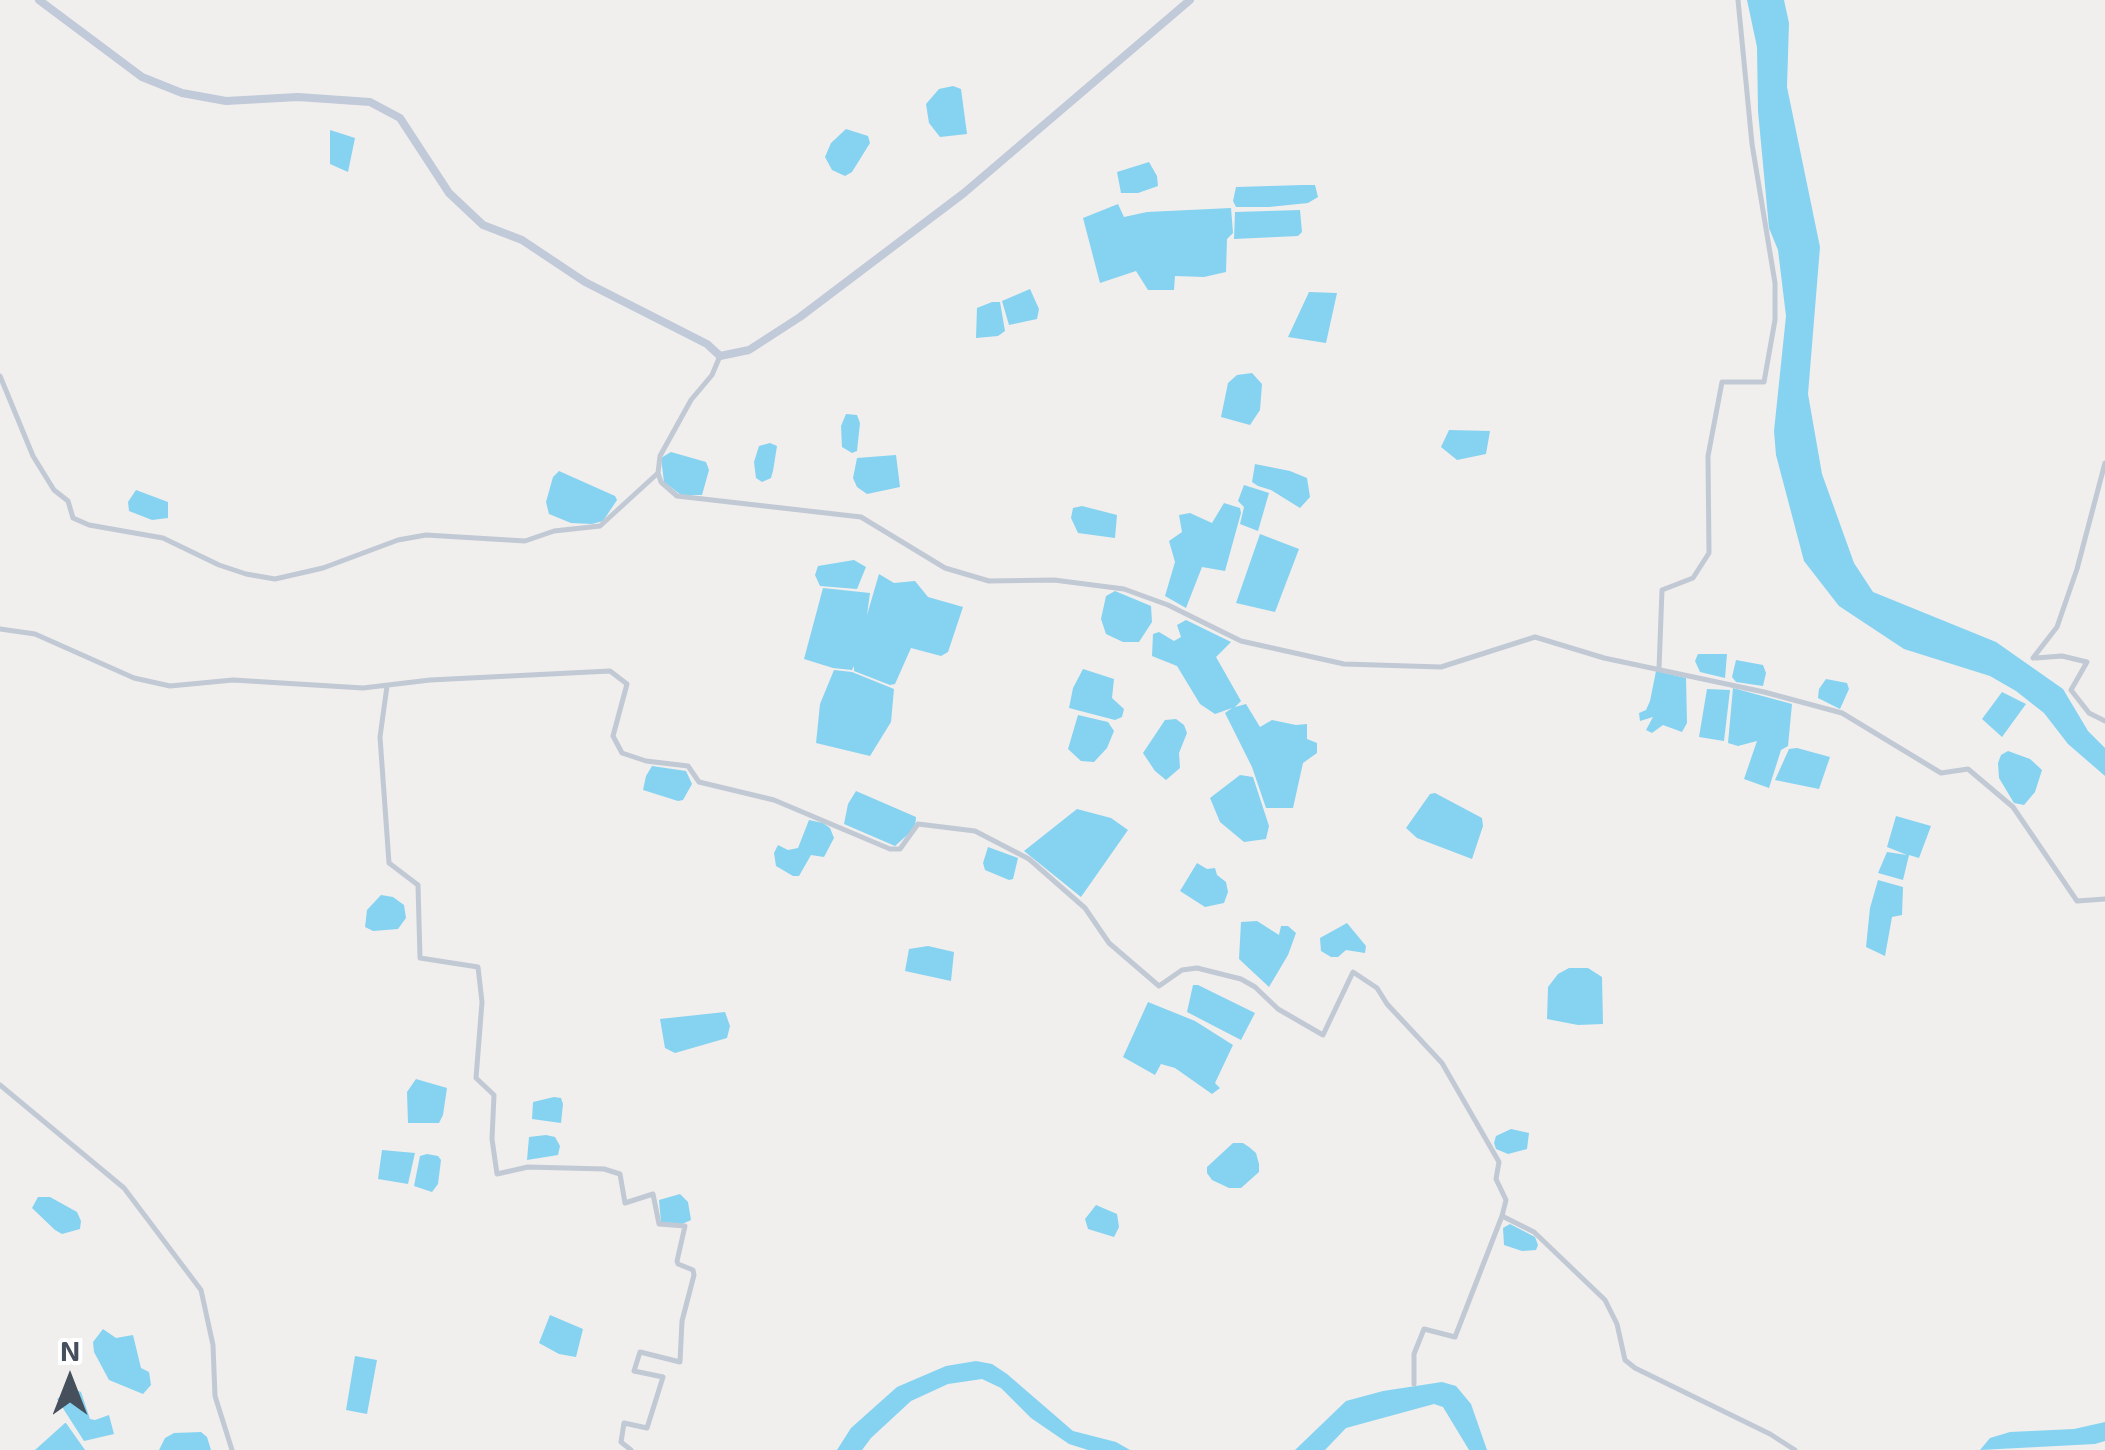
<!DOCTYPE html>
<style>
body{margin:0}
#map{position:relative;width:2105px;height:1450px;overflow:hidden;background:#f1eeee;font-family:"Exo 2",sans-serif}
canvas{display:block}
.north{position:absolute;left:20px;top:1330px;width:100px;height:100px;-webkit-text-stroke:8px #fff;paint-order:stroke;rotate:0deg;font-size:28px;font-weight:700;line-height:40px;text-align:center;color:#45505c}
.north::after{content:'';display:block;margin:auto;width:35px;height:45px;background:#45505c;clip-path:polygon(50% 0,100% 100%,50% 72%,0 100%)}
</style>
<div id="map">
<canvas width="2105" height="1450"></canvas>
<div class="north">N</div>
</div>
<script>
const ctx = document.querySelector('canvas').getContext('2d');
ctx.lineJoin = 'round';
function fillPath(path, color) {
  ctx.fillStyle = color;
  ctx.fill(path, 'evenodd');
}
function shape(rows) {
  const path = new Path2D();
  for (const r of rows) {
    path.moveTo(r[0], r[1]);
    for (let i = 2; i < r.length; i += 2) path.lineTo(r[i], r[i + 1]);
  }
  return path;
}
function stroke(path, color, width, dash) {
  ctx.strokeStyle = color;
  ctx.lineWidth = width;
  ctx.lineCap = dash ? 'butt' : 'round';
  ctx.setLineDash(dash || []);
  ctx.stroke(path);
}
const water = shape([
 [1747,0,1784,0,1789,23,1787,87,1820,247,1808,394,1822,474,1854,563,1873,592,1996,642,2063,689,2088,731,2105,748,2105,776,2068,744,2044,713,2016,691,1990,676,1904,649,1839,606,1804,561,1776,455,1774,431,1786,316,1778,250,1769,228,1758,111,1757,47],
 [953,86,961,89,967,134,940,137,929,123,926,104,939,89],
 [846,129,868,136,870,143,852,172,845,176,832,170,825,157,831,143],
 [330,130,355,138,348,172,330,164],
 [1149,162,1157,176,1158,186,1138,193,1121,193,1117,172],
 [1303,185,1315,185,1318,197,1308,203,1269,207,1236,207,1233,201,1236,187],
 [1118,204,1124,217,1147,212,1231,208,1233,233,1227,239,1226,272,1204,277,1175,276,1174,290,1148,290,1136,271,1100,283,1083,218],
 [1300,210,1302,232,1298,236,1234,239,1235,212],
 [1030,289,1039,309,1037,319,1009,325,1002,301],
 [1309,292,1337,293,1326,343,1288,337],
 [992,302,1000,302,1005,331,998,336,976,338,977,308],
 [1252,373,1262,384,1260,410,1250,425,1221,417,1228,383,1237,375],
 [846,414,857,415,860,423,857,451,852,453,842,447,841,426],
 [1449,430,1490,431,1486,454,1457,460,1441,447],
 [770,443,777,446,773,471,771,478,762,482,756,478,754,462,759,446],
 [671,452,706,462,709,470,702,495,681,495,664,482,661,458],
 [896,455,900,487,867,494,857,487,853,478,857,458],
 [1255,464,1290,471,1307,478,1310,497,1300,508,1271,490,1258,486,1252,482],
 [559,471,615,496,617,500,603,521,592,524,571,523,549,514,546,502,553,477],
 [1244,485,1269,493,1258,531,1240,524,1244,507,1238,501],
 [136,490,168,502,168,518,152,520,129,511,128,502],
 [1224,503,1240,508,1241,513,1225,571,1202,567,1186,608,1165,596,1175,562,1169,541,1182,532,1179,515,1190,513,1212,523],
 [1082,506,1117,515,1115,538,1078,533,1071,518,1073,508],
 [1260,534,1299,549,1275,612,1236,603],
 [854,560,866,567,857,589,820,586,815,575,818,566],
 [879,574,894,583,915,581,928,597,963,607,948,652,941,656,911,648,895,684,890,685,854,671,854,666,852,670,833,668,804,659,823,588,870,593,867,615],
 [1115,591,1151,606,1152,622,1139,642,1123,642,1106,634,1101,619,1106,596],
 [1186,620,1231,642,1216,657,1241,701,1235,707,1246,704,1260,727,1272,720,1296,725,1307,724,1307,739,1317,743,1317,753,1303,763,1293,808,1266,808,1252,767,1225,713,1232,708,1215,714,1200,704,1177,666,1152,656,1153,634,1159,632,1174,641,1181,637,1177,625],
 [1698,654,1727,654,1725,678,1700,672,1695,661],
 [1736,660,1763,665,1766,673,1763,686,1736,682,1732,677],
 [1083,669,1114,679,1112,698,1124,709,1122,717,1115,720,1069,708,1073,688],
 [834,670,852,672,894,689,891,722,870,756,816,743,820,704],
 [1656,671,1686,678,1687,723,1682,732,1663,725,1652,733,1646,730,1653,717,1640,721,1639,713,1646,710,1650,701],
 [1826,679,1847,683,1849,689,1840,709,1818,698,1819,689],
 [1733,688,1792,704,1788,746,1781,750,1769,788,1744,779,1757,741,1738,746,1728,743],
 [1707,689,1730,690,1724,741,1699,737],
 [2002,692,2026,704,2002,737,1982,719],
 [1078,715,1108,722,1114,731,1107,748,1094,762,1081,761,1068,749],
 [1176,719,1184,725,1187,733,1179,753,1180,768,1166,780,1155,771,1143,753,1165,720],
 [1797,748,1830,757,1819,789,1775,780,1789,749],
 [2008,751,2030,759,2042,770,2035,792,2024,805,2014,803,1999,778,1998,763,2001,755],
 [652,766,686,771,692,784,683,800,678,801,643,790,646,776],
 [1240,775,1253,777,1269,826,1266,839,1244,842,1220,822,1210,798],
 [856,791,916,817,915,828,895,846,844,824,848,804],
 [1435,793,1482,818,1483,826,1472,859,1417,838,1406,828,1430,794],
 [1077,809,1111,818,1128,830,1081,897,1024,851],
 [1896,816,1931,826,1919,858,1909,855,1903,880,1878,873,1887,852,1907,855,1887,847],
 [809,820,823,823,830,828,834,838,824,857,811,855,799,876,793,876,776,866,774,853,778,845,788,850,798,848],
 [988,847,1018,858,1013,879,1009,880,985,870,983,863],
 [1197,863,1207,869,1215,868,1217,875,1226,882,1228,892,1224,903,1205,907,1180,891],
 [1878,880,1903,887,1902,915,1892,917,1885,956,1866,947,1870,908],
 [381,895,393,897,404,905,406,918,398,929,373,931,365,927,367,910],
 [1257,921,1279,935,1281,926,1288,926,1296,933,1288,955,1269,987,1239,959,1241,922],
 [1347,923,1366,946,1365,953,1346,950,1338,957,1331,957,1321,951,1320,938],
 [928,946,954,952,951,981,905,971,909,949],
 [1569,968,1588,968,1602,977,1603,1024,1578,1025,1547,1019,1548,987,1558,974],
 [1193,985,1198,985,1255,1013,1241,1040,1187,1012],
 [1148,1002,1195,1021,1233,1045,1215,1083,1220,1088,1212,1094,1175,1068,1161,1064,1155,1075,1123,1057],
 [725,1012,730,1026,727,1038,675,1053,665,1048,660,1019],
 [416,1079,447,1088,443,1115,439,1123,408,1123,407,1092],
 [554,1097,561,1098,563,1104,561,1123,532,1119,533,1102],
 [1511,1129,1529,1133,1527,1149,1508,1154,1496,1149,1494,1143,1496,1136],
 [546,1135,555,1137,560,1146,558,1155,527,1160,529,1137],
 [1233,1143,1243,1143,1249,1147,1256,1153,1259,1164,1259,1172,1241,1188,1229,1188,1212,1180,1207,1173,1207,1167],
 [382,1150,415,1153,408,1184,378,1179],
 [427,1154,438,1156,441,1160,438,1184,432,1192,414,1186,420,1156],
 [680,1194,688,1202,691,1220,682,1224,661,1222,659,1200],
 [38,1197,50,1197,77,1212,81,1221,80,1229,62,1234,55,1230,32,1208],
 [1096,1205,1117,1214,1119,1227,1114,1237,1088,1229,1085,1219],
 [1510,1224,1535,1237,1538,1245,1536,1250,1522,1251,1504,1245,1503,1228],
 [550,1315,583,1329,576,1357,559,1354,539,1343],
 [103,1329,116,1338,133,1335,141,1368,149,1372,151,1385,143,1394,109,1380,94,1352,93,1342],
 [355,1356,377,1360,367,1414,346,1410],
 [976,1361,992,1364,1007,1374,1073,1431,1116,1442,1130,1450,1088,1450,1069,1444,1031,1418,1001,1388,982,1379,948,1384,911,1401,871,1438,862,1450,837,1450,851,1428,897,1387,946,1366],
 [1442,1382,1456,1386,1471,1404,1487,1450,1469,1450,1443,1407,1434,1404,1346,1428,1325,1450,1295,1450,1346,1401,1383,1391],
 [72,1388,81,1392,90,1419,95,1420,109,1415,114,1434,84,1441,57,1399],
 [2105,1422,2105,1441,2095,1444,1980,1450,1990,1438,2010,1432,2074,1429],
 [66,1423,85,1450,35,1450,65,1423],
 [201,1432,207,1437,211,1450,159,1450,165,1438,174,1433]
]);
const street = shape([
 [720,356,712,375,691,400,660,456,658,473,661,482,677,496,861,517,945,568,989,581,1054,580,1124,589,1168,605,1241,641,1344,664,1441,667,1535,637,1604,658,1764,692,1842,713,1941,773,1968,769,2013,807,2077,901,2105,899],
 [0,376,33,456,54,490,68,501,73,518,89,525,163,538,219,565,246,574,275,579,323,568,398,540,426,535,525,541,554,531,600,526,658,473],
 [0,629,35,634,134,678,170,686,233,680,363,688,430,680,610,671,627,684,613,736,622,753,646,761,688,766,699,782,774,800,890,849,900,849,918,824,975,831,1029,859,1085,908,1109,943,1159,986,1182,970,1197,968,1241,979,1255,987,1278,1009,1323,1035,1353,972,1377,988,1387,1004,1442,1063,1499,1162,1496,1179,1506,1200,1502,1216,1534,1232,1605,1300,1617,1324,1625,1360,1635,1368,1770,1434,1795,1450],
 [2033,658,2057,627,2077,569,2105,463],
 [2036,658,2062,656,2087,662,2071,690,2089,713,2105,721],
 [1659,669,1662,590,1693,578,1709,553,1708,456,1722,382,1764,382,1775,320,1775,283,1752,144,1738,0],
 [387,686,380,737,389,863,418,885,420,958,478,967,482,1002,476,1078,494,1095,492,1139,497,1174,528,1167,604,1169,620,1174,625,1203,653,1194,659,1224,685,1226,677,1261,678,1264,693,1270,694,1275,682,1321,680,1362,640,1352,634,1371,663,1377,647,1428,624,1423,621,1442,631,1450],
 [0,1085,124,1188,201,1290,213,1345,215,1396,232,1450],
 [1414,1384,1414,1354,1424,1329,1455,1337,1502,1216]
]);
const secondary = shape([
 [39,0,142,77,182,93,226,101,298,97,370,102,400,118,449,193,483,225,522,240,585,282,707,344,720,356,749,350,800,317,964,193,1190,0]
]);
fillPath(water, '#85d3f0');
stroke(street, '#c1c9d4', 5);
stroke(secondary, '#c0cad8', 8);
</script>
